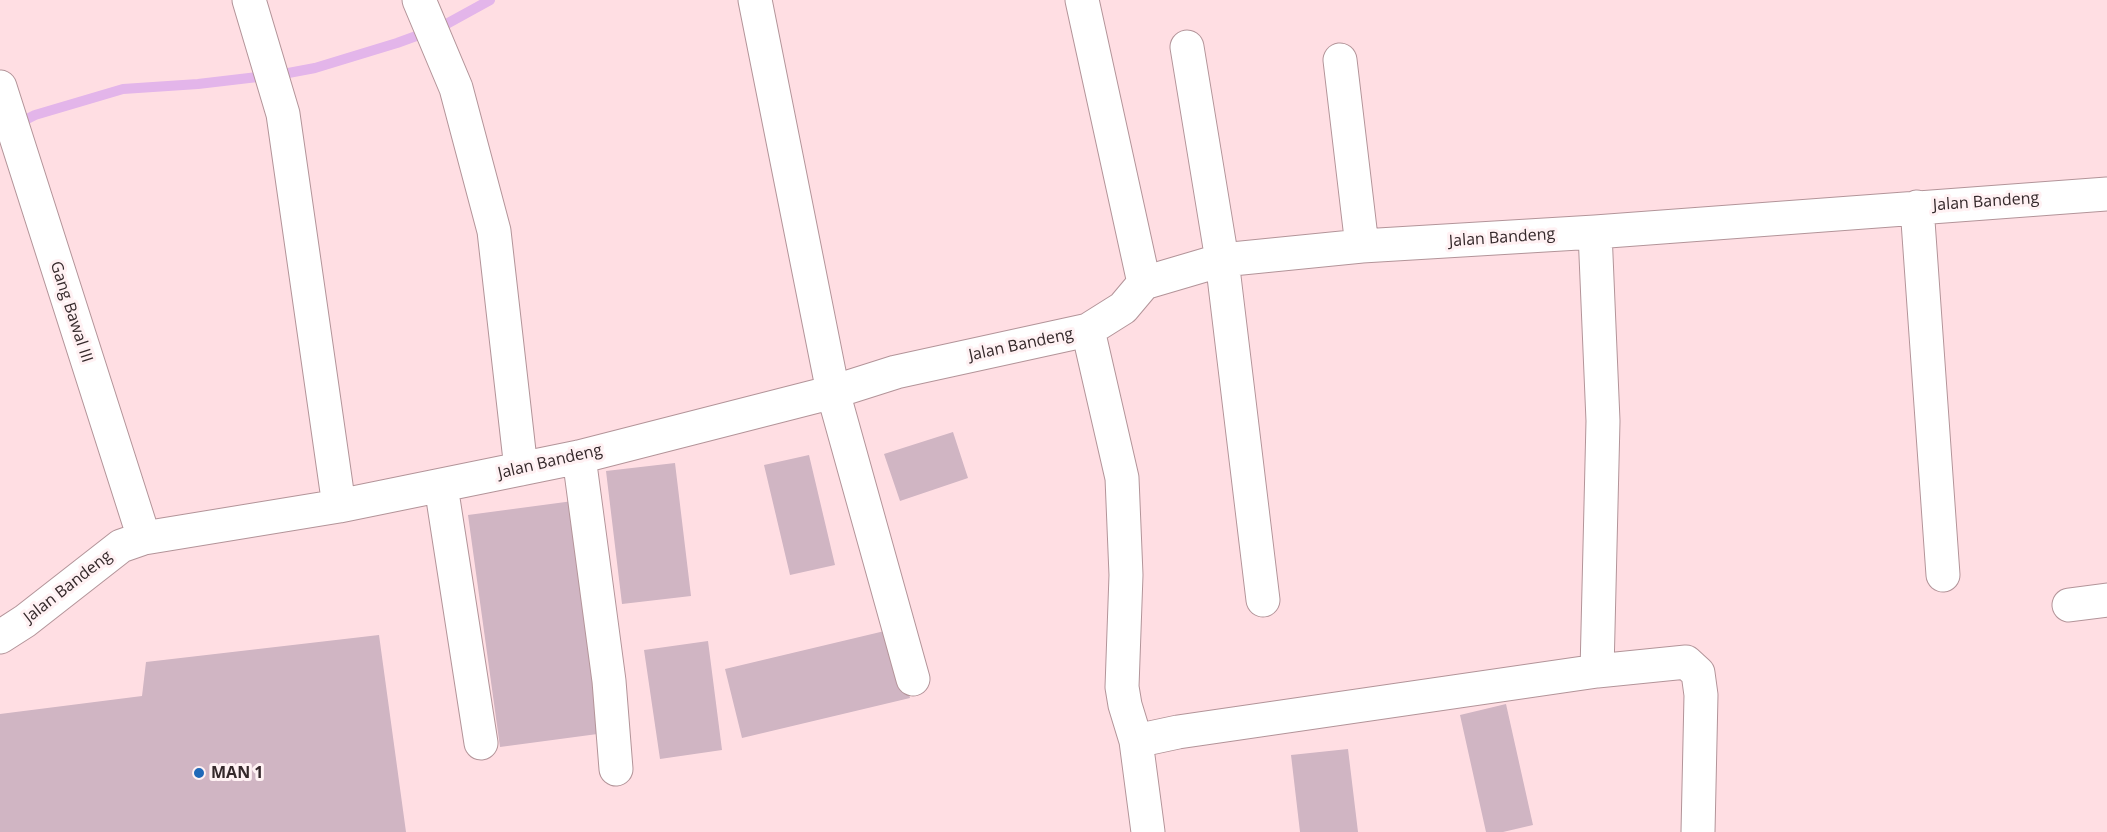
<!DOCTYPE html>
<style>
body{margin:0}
canvas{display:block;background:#ffdee3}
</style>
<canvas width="2107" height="832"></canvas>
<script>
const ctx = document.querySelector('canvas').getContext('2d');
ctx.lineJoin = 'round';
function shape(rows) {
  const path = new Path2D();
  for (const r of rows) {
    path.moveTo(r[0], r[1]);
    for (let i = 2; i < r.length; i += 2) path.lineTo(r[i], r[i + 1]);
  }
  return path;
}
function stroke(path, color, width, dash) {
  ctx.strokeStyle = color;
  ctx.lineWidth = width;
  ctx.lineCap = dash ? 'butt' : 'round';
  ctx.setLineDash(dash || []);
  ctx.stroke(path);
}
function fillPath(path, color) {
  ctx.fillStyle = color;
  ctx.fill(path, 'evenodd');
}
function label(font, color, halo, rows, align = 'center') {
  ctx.font = font + ' "Open Sans",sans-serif';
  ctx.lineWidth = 6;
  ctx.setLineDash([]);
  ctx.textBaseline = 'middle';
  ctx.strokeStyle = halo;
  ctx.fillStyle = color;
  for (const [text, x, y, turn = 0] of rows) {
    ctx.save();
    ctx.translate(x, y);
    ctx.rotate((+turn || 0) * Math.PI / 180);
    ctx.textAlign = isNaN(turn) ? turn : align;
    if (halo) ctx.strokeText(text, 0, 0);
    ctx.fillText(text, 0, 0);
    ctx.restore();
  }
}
const stream = shape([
 [17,124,35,115,123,89,198,84,283,74,315,68,397,43,441,27,490,0]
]);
const building = shape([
 [953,432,968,478,900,501,884,454],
 [809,455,835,565,790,575,764,465],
 [675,463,691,596,622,604,606,471],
 [573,501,605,733,500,747,468,515],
 [893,629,910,698,742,738,725,669],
 [379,635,406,832,0,832,0,714,142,696,146,662],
 [708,641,722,750,660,759,644,650],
 [1506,704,1533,825,1503,832,1486,832,1460,715],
 [1348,749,1358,832,1300,832,1291,755]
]);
const minor = shape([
 [249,0,283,114,339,506],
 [419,0,456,88,494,231,521,469],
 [755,0,833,392,913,679],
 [1082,0,1144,283],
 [1187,47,1222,260,1263,600],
 [1340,60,1362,246],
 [0,87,144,538],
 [1917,207,1943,575],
 [1595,232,1603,421,1597,671],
 [1088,330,1122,478,1126,575,1122,687,1125,705,1136,741,1148,832],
 [579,457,609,681,616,769],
 [441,486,481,743],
 [2069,605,2107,600],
 [0,637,25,621,121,546,144,538,339,506,579,457,833,392,896,372,1088,330,1123,308,1144,283,1222,260,1362,246,1595,232,2107,194],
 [1136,741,1178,732,1597,671,1686,662,1698,673,1701,695,1698,832]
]);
const markers = [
 [199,773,6,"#1f69b8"]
];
const streetNames = [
 ["Jalan Bandeng",1986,202,-4],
 ["Jalan Bandeng",1502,238,-4],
 ["Gang Bawal III",71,312,72],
 ["Jalan Bandeng",1021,345,-12],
 ["Jalan Bandeng",550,462,-13],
 ["Jalan Bandeng",68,587,-38]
];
const poiNames = [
 ["MAN 1",211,773]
];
stroke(stream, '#e3b5ea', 10);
fillPath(building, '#d0b5c3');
stroke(minor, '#b39499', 35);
stroke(minor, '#fff', 33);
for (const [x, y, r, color] of markers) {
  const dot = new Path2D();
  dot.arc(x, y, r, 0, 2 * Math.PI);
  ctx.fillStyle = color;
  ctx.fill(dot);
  stroke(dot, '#fff1f3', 2);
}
label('16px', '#34282a', '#fff1f3', streetNames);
label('bold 16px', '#34282a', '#fff1f3', poiNames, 'left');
</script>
